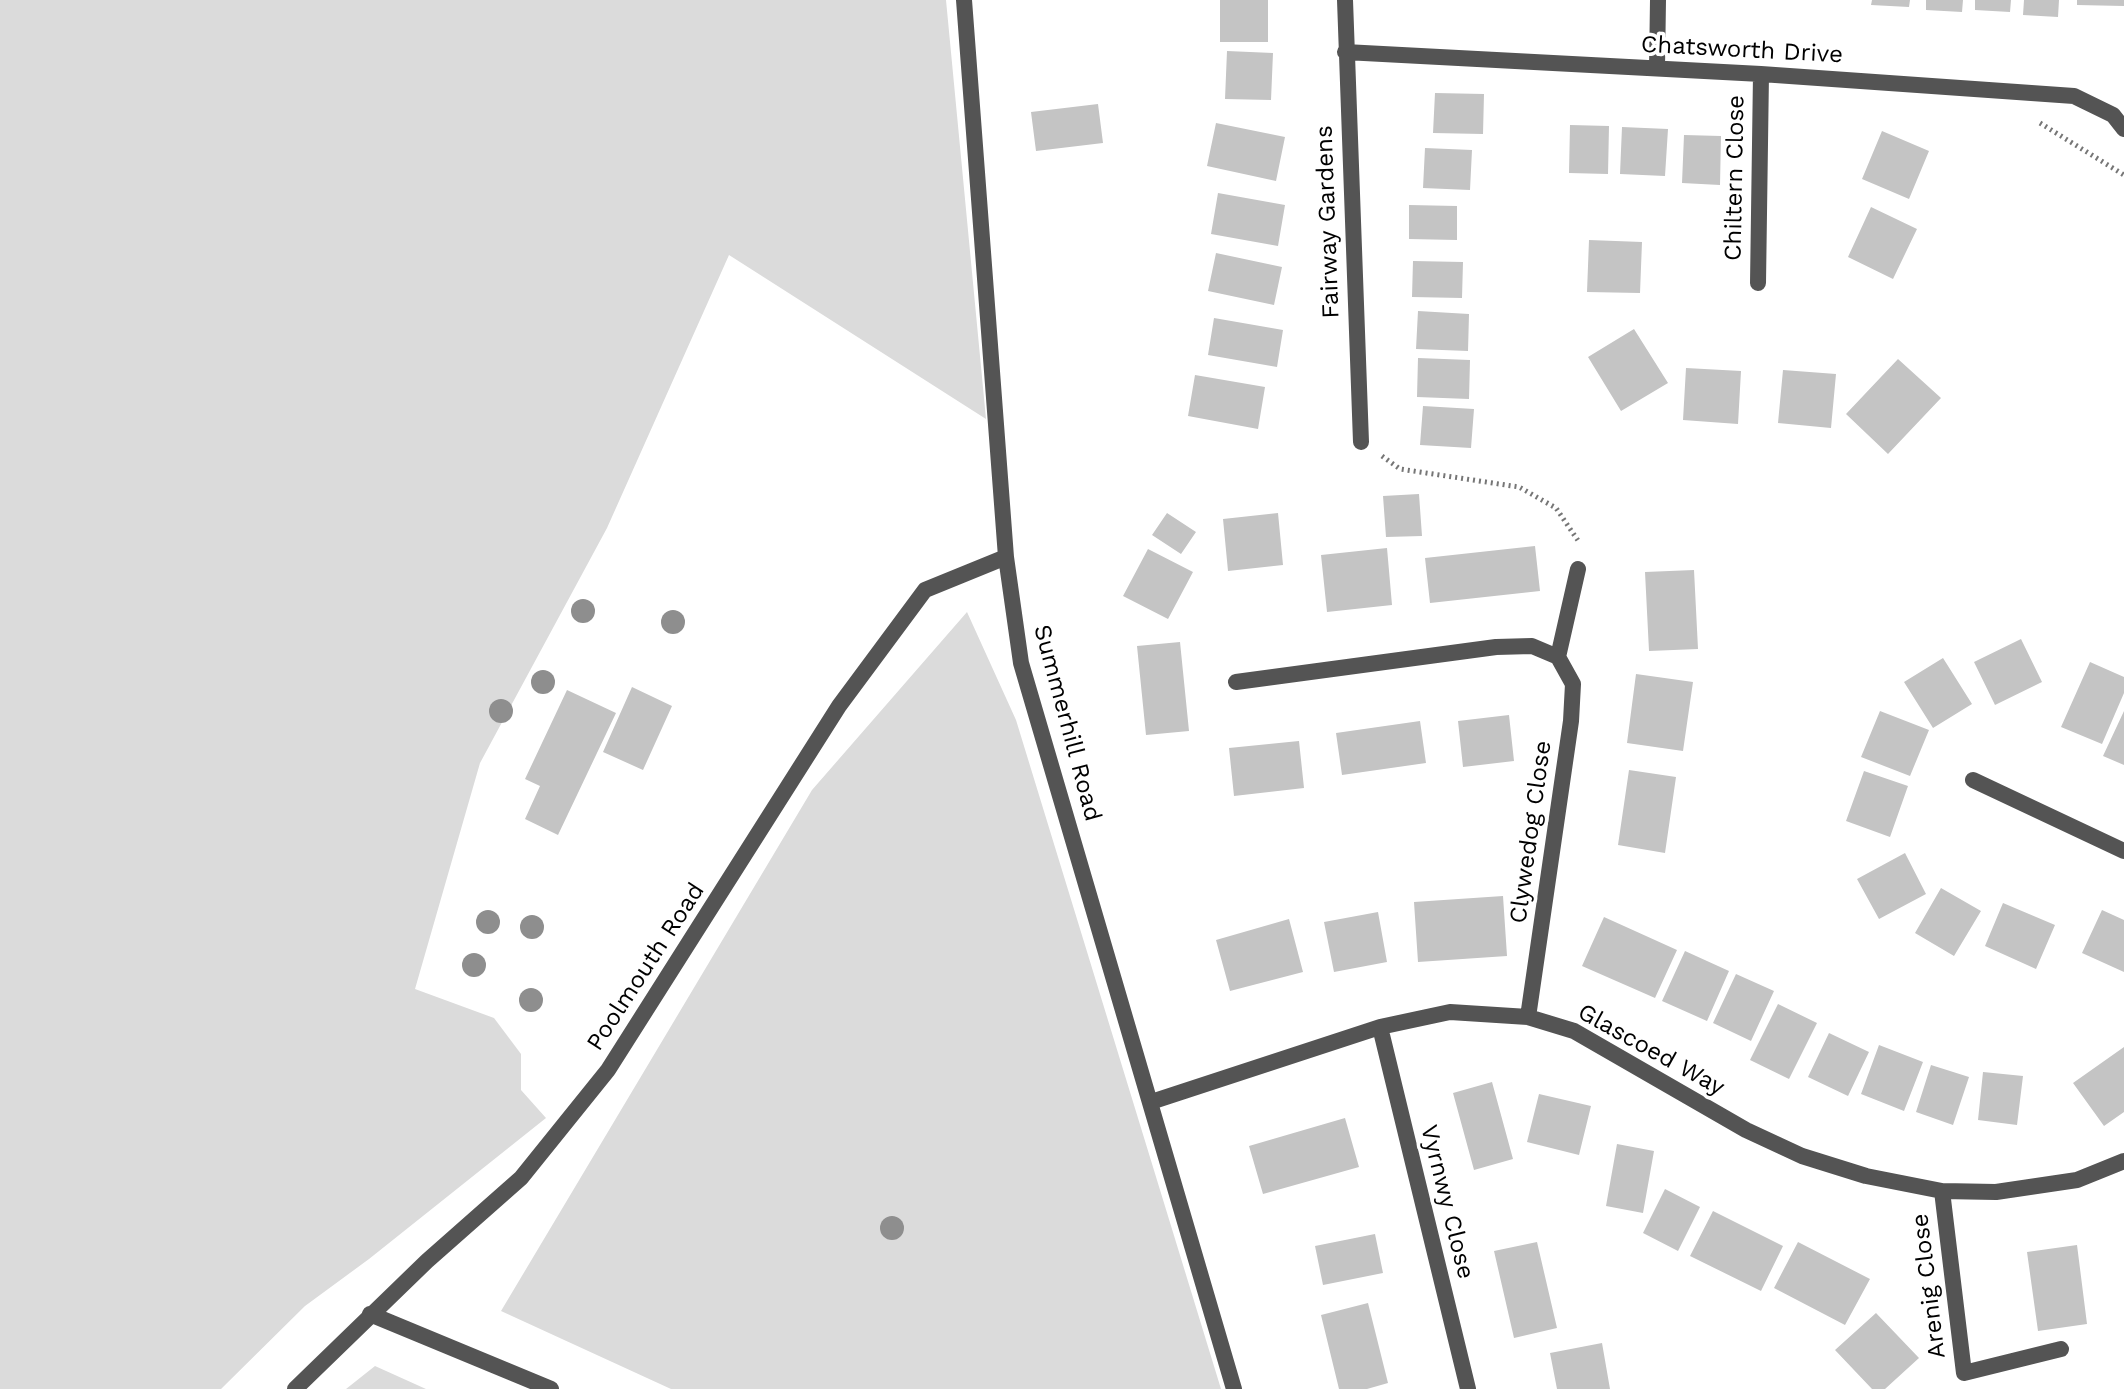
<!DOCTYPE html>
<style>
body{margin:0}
canvas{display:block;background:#fff}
</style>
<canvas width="2124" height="1389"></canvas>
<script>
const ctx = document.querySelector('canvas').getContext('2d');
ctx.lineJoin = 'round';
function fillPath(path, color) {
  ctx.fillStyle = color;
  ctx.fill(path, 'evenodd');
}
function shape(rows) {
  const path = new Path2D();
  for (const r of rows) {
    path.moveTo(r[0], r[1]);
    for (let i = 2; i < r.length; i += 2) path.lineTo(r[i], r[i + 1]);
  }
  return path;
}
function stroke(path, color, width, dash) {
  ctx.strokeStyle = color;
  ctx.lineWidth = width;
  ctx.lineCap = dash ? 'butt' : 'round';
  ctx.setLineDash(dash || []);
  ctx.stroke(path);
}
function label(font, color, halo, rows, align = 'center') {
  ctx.font = font + ' "Work Sans",sans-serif';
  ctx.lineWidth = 7;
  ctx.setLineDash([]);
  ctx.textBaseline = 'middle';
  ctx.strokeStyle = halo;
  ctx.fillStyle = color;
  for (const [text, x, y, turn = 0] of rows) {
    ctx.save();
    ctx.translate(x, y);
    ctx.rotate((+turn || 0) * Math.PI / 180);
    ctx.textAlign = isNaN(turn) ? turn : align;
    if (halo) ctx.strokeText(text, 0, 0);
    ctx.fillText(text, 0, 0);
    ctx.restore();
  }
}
const green = shape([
 [0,0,946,0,986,419,729,255,607,528,480,763,415,989,494,1018,521,1054,521,1090,546,1118,369,1259,305,1306,221,1389,0,1389],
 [967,612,1016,720,1221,1389,671,1389,501,1311,812,790],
 [375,1366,426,1389,346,1389]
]);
const building = shape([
 [1220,0,1268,0,1268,42,1220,42],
 [1872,0,1910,0,1909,7,1871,5],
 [1926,0,1963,0,1962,12,1926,10],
 [1975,0,2011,0,2010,12,1975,10],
 [2024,0,2059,0,2058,17,2023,15],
 [2077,0,2124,0,2124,6,2077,5],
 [1227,51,1273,53,1271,100,1225,99],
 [1435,93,1484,94,1483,134,1433,133],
 [1098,104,1103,143,1036,151,1031,112],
 [1216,123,1285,137,1276,181,1207,166],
 [1570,125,1609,126,1608,174,1569,173],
 [1622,127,1668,129,1665,176,1620,174],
 [1882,131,1929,151,1909,199,1862,179],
 [1684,135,1721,136,1720,185,1682,183],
 [1425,148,1472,150,1470,190,1423,188],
 [1218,193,1285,205,1278,246,1211,234],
 [1409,205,1457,206,1457,240,1409,239],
 [1871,207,1917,229,1893,279,1848,257],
 [1589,240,1642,242,1640,293,1587,292],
 [1216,253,1282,267,1274,305,1208,291],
 [1413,261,1463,262,1462,298,1412,297],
 [1418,311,1469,314,1468,351,1416,349],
 [1214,318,1283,330,1277,367,1208,355],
 [1634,329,1668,383,1621,411,1588,357],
 [1418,358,1470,360,1469,399,1417,397],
 [1898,359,1941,398,1888,454,1846,414],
 [1686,368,1741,371,1738,424,1683,420],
 [1783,370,1836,374,1831,428,1778,423],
 [1195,375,1265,387,1258,429,1188,416],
 [1423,406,1474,409,1471,448,1420,445],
 [1419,494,1422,536,1386,537,1383,496],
 [1167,513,1196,532,1181,554,1152,535],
 [1278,513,1283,565,1228,571,1223,519],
 [1535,546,1540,591,1430,603,1425,558],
 [1387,548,1392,605,1327,612,1321,555],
 [1148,549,1193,572,1168,619,1123,596],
 [1694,570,1698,649,1649,651,1645,572],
 [2021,639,2042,682,1995,705,1974,662],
 [1180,642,1189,731,1146,735,1137,646],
 [1943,658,1972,704,1933,728,1904,682],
 [2090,662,2124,677,2124,693,2102,744,2061,727],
 [1636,674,1693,682,1683,751,1627,743],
 [632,687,672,706,643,770,603,752],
 [567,690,616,713,558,835,525,819,540,786,525,779],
 [1880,711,1929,730,1910,776,1861,757],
 [2124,711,2124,765,2103,756],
 [1509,715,1514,761,1463,767,1458,721],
 [1420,721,1426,763,1342,775,1336,733],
 [1299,741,1304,788,1234,796,1229,748],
 [1629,770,1676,777,1665,853,1618,845],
 [1864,771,1908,786,1890,837,1846,821],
 [1905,853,1926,894,1879,919,1857,879],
 [1941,888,1981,911,1954,956,1915,933],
 [1503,896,1507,956,1418,962,1414,902],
 [2003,903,2055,925,2036,969,1985,946],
 [2102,910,2124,920,2124,972,2082,953],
 [1378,912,1387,962,1334,972,1324,922],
 [1604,917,1677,950,1655,998,1582,966],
 [1289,919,1303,972,1230,991,1216,940],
 [1685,951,1729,971,1707,1021,1662,1001],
 [1736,974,1774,991,1751,1041,1713,1023],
 [1778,1004,1817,1023,1789,1079,1750,1060],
 [1829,1033,1869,1052,1848,1096,1808,1077],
 [1879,1045,1923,1062,1904,1111,1861,1094],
 [2124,1047,2124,1112,2104,1126,2073,1083],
 [1931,1065,1969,1077,1953,1125,1916,1112],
 [1983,1072,2023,1076,2017,1125,1978,1120],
 [1492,1082,1513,1159,1474,1170,1453,1093],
 [1539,1094,1591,1106,1579,1155,1527,1142],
 [1345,1118,1359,1167,1263,1194,1249,1146],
 [1617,1144,1654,1151,1643,1213,1606,1206],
 [1665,1189,1700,1207,1678,1251,1643,1233],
 [1713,1211,1783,1246,1761,1291,1690,1256],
 [1375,1234,1383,1273,1323,1285,1315,1246],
 [1537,1242,1557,1328,1514,1338,1494,1251],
 [1798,1242,1870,1279,1845,1325,1774,1288],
 [2077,1245,2087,1324,2038,1331,2027,1252],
 [1368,1303,1388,1383,1367,1389,1339,1389,1321,1315],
 [1876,1313,1919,1358,1885,1389,1872,1389,1835,1350],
 [1602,1343,1610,1389,1557,1389,1550,1353]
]);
const path = shape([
 [2040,123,2124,175],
 [1382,456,1400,469,1519,487,1556,508,1579,542]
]);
const minor = shape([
 [1345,0,1361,442],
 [1345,52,1761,74,2074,96,2113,115,2124,129],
 [1657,68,1658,0],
 [1758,283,1761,74],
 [1558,657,1578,569],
 [1236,682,1496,647,1532,646,1558,657,1573,684,1571,721,1528,1017],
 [1973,780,2124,851],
 [1380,1027,1468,1389],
 [1151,1102,1380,1027,1450,1012,1528,1017,1574,1031,1746,1130,1802,1156,1866,1176,1942,1191,1996,1192,2077,1180,2124,1161],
 [1942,1191,1964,1373,2061,1349],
 [370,1314,551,1389]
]);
const tertiary = shape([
 [964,0,1006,557,1021,663,1234,1389],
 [295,1389,427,1261,521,1178,608,1070,839,706,925,590,1006,557]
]);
const trees = [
 [583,611],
 [673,622],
 [543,682],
 [501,711],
 [488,922],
 [532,927],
 [474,965],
 [531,1000],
 [892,1228]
];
const streetNames = [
 ["Chatsworth Drive",1742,50,3],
 ["Chiltern Close",1735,178,-89],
 ["Fairway Gardens",1328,222,-92],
 ["Summerhill Road",1067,723,75],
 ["Clywedog Close",1531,832,-82],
 ["Poolmouth Road",646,967,-57],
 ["Glascoed Way",1651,1050,29],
 ["Vyrnwy Close",1447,1202,76],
 ["Arenig Close",1929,1286,-97]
];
fillPath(green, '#dbdbdb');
fillPath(building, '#c4c4c4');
stroke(path, '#767676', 5, [2, 4]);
stroke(minor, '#545454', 16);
stroke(tertiary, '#545454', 16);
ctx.fillStyle = '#8e8e8e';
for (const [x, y] of trees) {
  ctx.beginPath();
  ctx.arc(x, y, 12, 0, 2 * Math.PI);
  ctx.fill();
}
label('24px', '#000', '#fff', streetNames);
</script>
